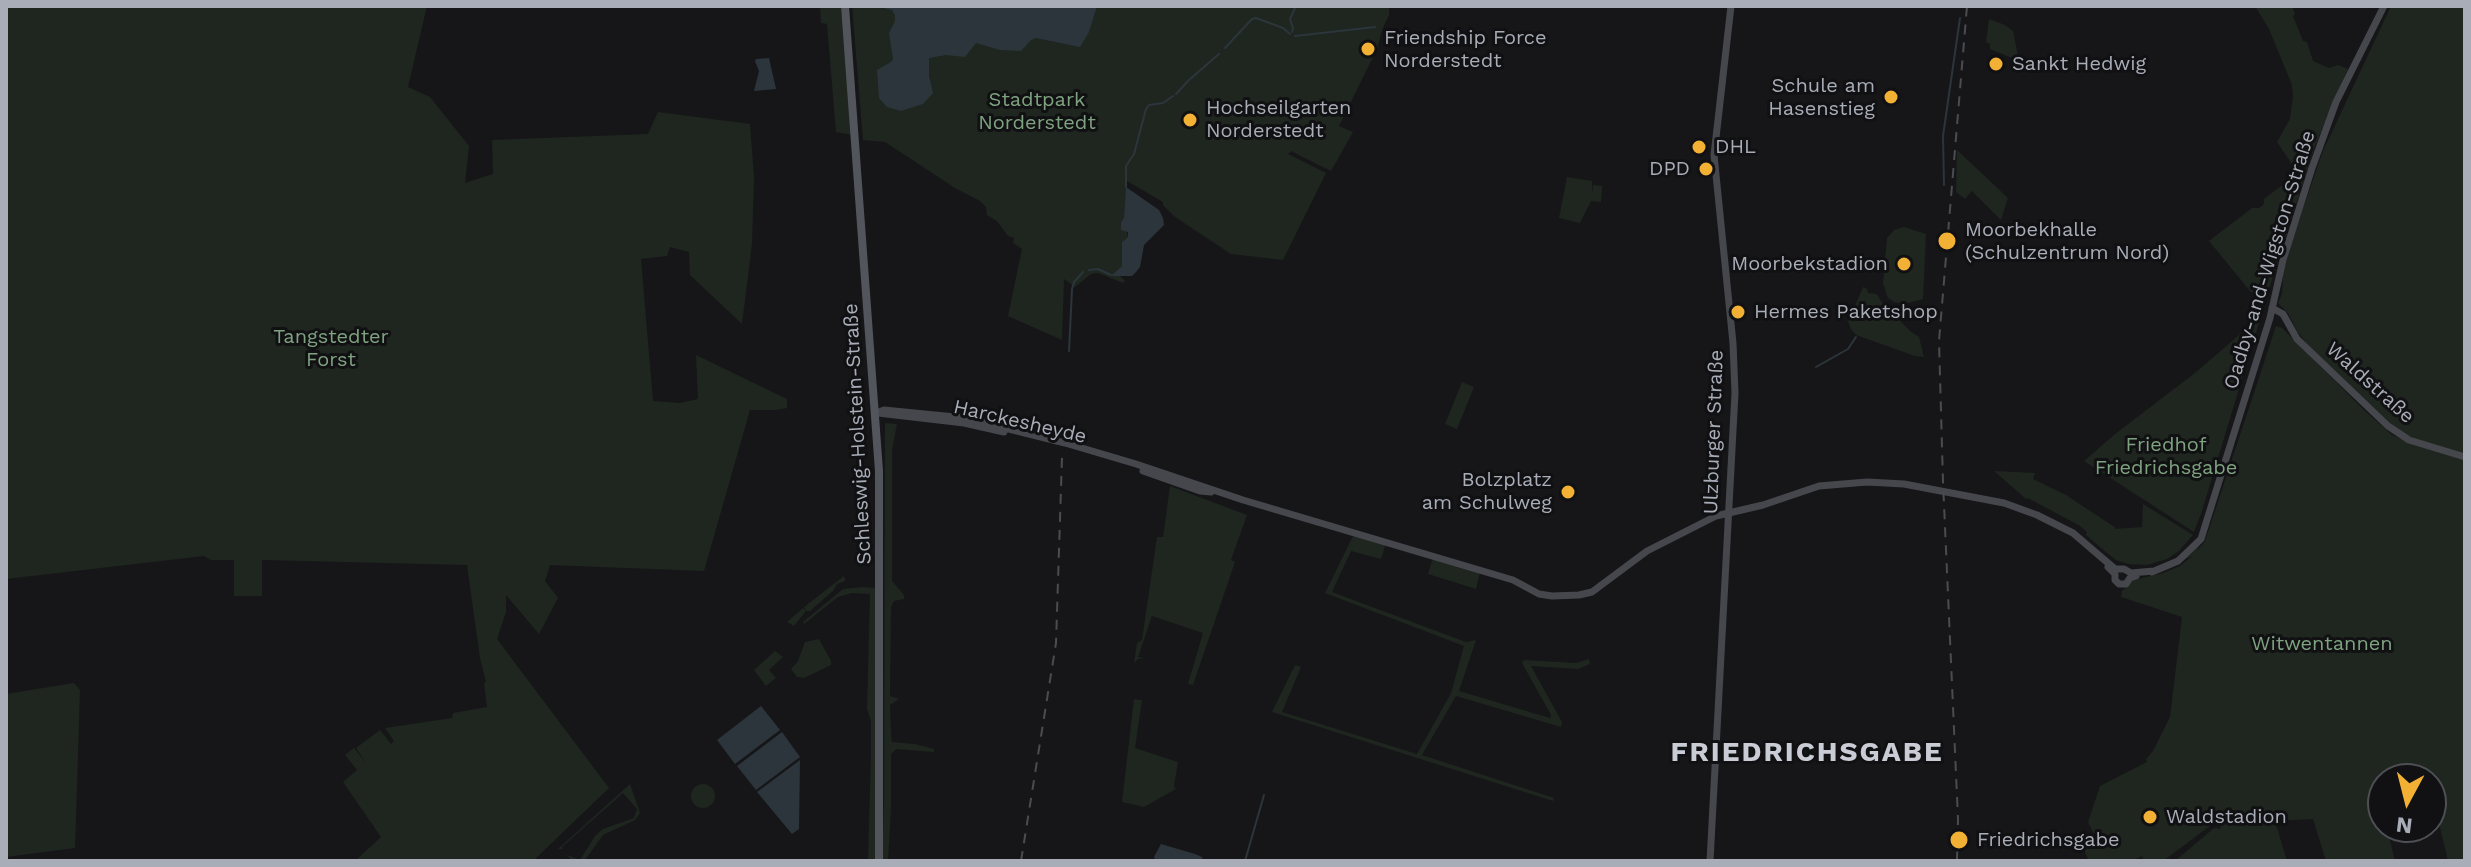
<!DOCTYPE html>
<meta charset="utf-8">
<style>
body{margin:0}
#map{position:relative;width:2471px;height:867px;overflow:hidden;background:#161618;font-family:"Work Sans",sans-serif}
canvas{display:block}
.frame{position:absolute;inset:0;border:8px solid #a8adb8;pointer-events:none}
.north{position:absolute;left:2367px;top:763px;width:80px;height:80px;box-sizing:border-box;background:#111113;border:2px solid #4d4f55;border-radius:50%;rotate:187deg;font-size:22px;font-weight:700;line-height:32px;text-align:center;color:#a8adb8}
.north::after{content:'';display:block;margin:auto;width:28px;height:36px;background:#f2b134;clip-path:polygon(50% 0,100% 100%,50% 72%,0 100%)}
</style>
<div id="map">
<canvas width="2471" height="867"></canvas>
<div class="frame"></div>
<div class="north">N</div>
</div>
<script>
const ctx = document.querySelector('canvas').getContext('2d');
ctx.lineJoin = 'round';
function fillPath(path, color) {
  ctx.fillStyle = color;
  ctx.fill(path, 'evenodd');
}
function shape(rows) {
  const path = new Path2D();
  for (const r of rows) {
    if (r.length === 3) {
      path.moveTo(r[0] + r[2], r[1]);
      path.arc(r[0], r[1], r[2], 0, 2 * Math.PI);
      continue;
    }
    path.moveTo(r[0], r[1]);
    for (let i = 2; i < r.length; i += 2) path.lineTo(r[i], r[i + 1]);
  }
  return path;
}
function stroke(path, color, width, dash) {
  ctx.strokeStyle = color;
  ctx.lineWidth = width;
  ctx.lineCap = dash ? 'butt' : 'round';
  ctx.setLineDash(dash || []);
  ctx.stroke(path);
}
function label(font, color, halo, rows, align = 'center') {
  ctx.font = font + ' "Work Sans",sans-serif';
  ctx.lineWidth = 6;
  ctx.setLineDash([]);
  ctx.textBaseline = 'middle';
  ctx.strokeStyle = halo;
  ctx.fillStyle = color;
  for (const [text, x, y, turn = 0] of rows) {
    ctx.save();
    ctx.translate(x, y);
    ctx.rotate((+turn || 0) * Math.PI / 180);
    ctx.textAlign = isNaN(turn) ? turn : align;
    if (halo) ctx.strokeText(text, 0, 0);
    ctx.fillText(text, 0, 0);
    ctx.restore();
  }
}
const green = shape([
 [6,6,427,6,408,87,430,97,469,146,465,183,493,174,492,140,648,134,658,112,750,124,754,177,752,244,742,324,690,275,689,252,670,247,667,256,641,259,653,401,680,403,698,399,696,355,787,399,787,408,776,410,750,410,704,571,550,565,545,581,558,598,539,634,506,595,506,612,497,639,609,788,533,861,355,861,381,837,343,782,357,770,345,755,354,748,366,763,356,748,380,730,391,744,394,741,385,728,452,718,453,713,487,707,484,683,486,682,480,658,467,565,262,560,262,596,234,596,234,560,211,560,204,556,6,579],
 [820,6,841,6,853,135,836,132,827,24,821,23],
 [852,6,1389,6,1389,15,1382,30,1377,49,1339,126,1353,132,1331,171,1291,151,1288,154,1326,173,1283,260,1231,254,1175,217,1163,205,1163,202,1127,181,1124,218,1128,237,1122,242,1122,266,1112,276,1120,276,1125,281,1123,283,1098,273,1091,274,1075,287,1064,279,1062,340,1008,316,1022,249,1013,243,1014,238,1008,236,997,221,987,215,986,207,980,201,955,188,885,142,863,140],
 [2255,6,2292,6,2295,14,2293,16,2303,41,2307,42,2313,61,2329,68,2338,65,2348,69,2315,146,2265,301,2250,291,2209,241,2252,208,2259,208,2264,204,2264,199,2298,173,2277,142,2290,119,2293,96,2292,85,2269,29],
 [2391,6,2465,6,2465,456,2431,446,2399,432,2310,348,2297,331,2288,313,2278,303,2282,294,2283,274,2291,243,2323,151],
 [1989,19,2005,25,2013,31,2018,56,2012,58,1990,49,1990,44,1986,42],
 [1957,150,2008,198,2001,220,1972,191,1965,199,1956,192],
 [1567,177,1592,181,1592,195,1593,185,1602,186,1601,202,1591,201,1580,223,1559,218],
 [1904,227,1926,234,1923,299,1904,304,1894,302,1888,298,1883,283,1887,238,1894,230],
 [1863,287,1867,289,1868,293,1877,294,1881,301,1910,331,1919,337,1924,357,1915,356,1856,335,1851,329,1848,322],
 [2261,316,2202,511,2194,532,2084,461,2115,434,2195,373],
 [2276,326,2282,328,2364,410,2392,435,2418,446,2465,460,2465,861,2448,861,2437,815,2431,814,2431,779,2383,779,2383,827,2387,827,2395,861,2326,861,2313,819,2275,821,2287,861,2175,861,2214,828,2221,829,2218,820,2163,861,2144,861,2142,856,2131,861,2089,861,2083,848,2097,840,2088,822,2100,786,2147,762,2146,759,2153,751,2170,717,2182,617,2121,597,2122,591,2134,580,2163,573,2180,566,2192,556,2182,561,2202,541,2197,551,2205,541],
 [1462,382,1474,387,1457,429,1445,424],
 [885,423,897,424,892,450,892,581,904,595,904,599,894,601,891,607,890,696,899,699,890,705,891,734,892,742,915,744,934,749,934,752,896,749,891,754,891,808,888,861,882,861,884,803],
 [1994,471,2035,473,2033,479,2066,495,2116,528,2114,529,2142,527,2143,504,2193,535,2179,551,2167,559,2147,565,2128,564,2116,560,2101,548,2086,535,2087,532,2080,526,2028,498,2026,499],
 [1170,486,1247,515,1231,560,1235,562,1193,685,1188,684,1203,633,1152,616,1138,657,1145,658,1138,659,1134,663,1137,643,1142,640,1157,537,1163,537],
 [1354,534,1386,543,1381,559,1351,551,1332,592,1466,642,1476,640,1459,691,1550,718,1551,715,1522,663,1524,660,1576,663,1589,659,1590,664,1578,669,1531,666,1562,722,1561,727,1456,696,1422,755,1554,798,1553,801,1272,712,1295,665,1301,667,1282,712,1417,754,1451,693,1464,646,1325,593],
 [1433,558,1480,572,1476,589,1428,574],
 [844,576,845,581,837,584,833,591,810,611,806,611,794,626,787,622,803,608,806,611,804,607],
 [863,587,874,588,878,592,876,861,868,861,871,754,871,721,867,709,870,594,852,593,838,597,804,624,803,622,843,589],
 [819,639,831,661,831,665,804,678,797,677,791,669,798,661,805,642],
 [775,651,783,657,769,670,776,678,766,686,754,670],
 [74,683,80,690,75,848,6,857,6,694],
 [1134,699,1142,700,1135,748,1178,762,1174,786,1176,789,1144,807,1122,802],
 [630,784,640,813,635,820,603,835,585,860,594,861,572,861,567,855,580,860,595,836,603,829,634,818,637,809,623,793,562,847,563,849,558,849],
 [703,796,12]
]);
const water = shape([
 [875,6,1097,6,1089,32,1080,47,1036,38,1031,40,1021,51,1000,50,976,43,965,57,946,55,929,58,929,76,933,93,923,104,901,111,887,107,879,98,877,70,891,62,893,59,889,33,895,21,895,15,892,10],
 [769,58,776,89,754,91,759,71,755,61,756,59],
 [1126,187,1159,210,1163,218,1164,225,1144,245,1140,267,1136,272,1132,276,1111,276,1122,266,1122,242,1128,237,1128,232,1121,230,1121,223,1124,218],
 [761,706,780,730,735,764,717,740],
 [782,732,800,757,756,790,737,766],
 [800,760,799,829,792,834,757,792],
 [1161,844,1195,854,1202,857,1203,861,1156,861,1154,857]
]);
const stream = shape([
 [1297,7,1318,6],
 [1292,32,1293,28,1290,19,1296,6],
 [1295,36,1375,27],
 [1225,48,1252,19,1256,18,1283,28,1290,34],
 [1189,80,1219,54],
 [1176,94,1188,81],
 [1944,185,1943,136,1960,18],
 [1126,187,1126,166,1134,154,1146,109,1149,105,1163,103,1173,96],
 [1089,270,1098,269,1111,275],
 [1069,351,1072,289,1074,282,1083,272],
 [1816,367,1848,349,1856,337],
 [1245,861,1264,795]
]);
const secondary = shape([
 [2272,308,2283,314,2297,339,2388,426,2409,440,2465,457],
 [876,413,884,410,965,418,1065,443,1136,464,1243,500,1513,580,1539,594,1552,596,1579,595,1592,592,1647,551,1716,516,1763,505,1819,486,1867,482,1904,484,2004,503,2037,515,2073,533,2115,569,2124,569,2131,573,2154,571],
 [878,413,964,423,1004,432],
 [1143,471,1200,491,1211,492],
 [2108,567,2115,574,2115,580,2119,584,2126,584,2130,578,2136,576],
 [2152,572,2178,561,2201,539,2270,318,2283,260,2312,168,2336,102,2384,6],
 [1710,861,1735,393,1733,343,1714,155,1731,6]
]);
const primary = shape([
 [845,6,879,471,879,861]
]);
const rail = shape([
 [1021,861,1056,643,1062,457],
 [1957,861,1958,819,1943,482,1939,341,1967,6]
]);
const markers = [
 [1368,49,8,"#f2b134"],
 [1996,64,8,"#f2b134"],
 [1891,97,8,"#f2b134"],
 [1190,120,8,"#f2b134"],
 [1699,147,8,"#f2b134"],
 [1706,169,8,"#f2b134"],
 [1947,241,10,"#f2b134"],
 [1904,264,8,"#f2b134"],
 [1738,312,8,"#f2b134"],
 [1568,492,8,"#f2b134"],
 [2150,817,8,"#f2b134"],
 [1959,840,10,"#f2b134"]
];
const poiNames = [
 ["Friendship Force",1384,38],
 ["Norderstedt",1384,61],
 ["Sankt Hedwig",2012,64],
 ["Schule am",1875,86,"right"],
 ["Hasenstieg",1875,109,"right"],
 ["Hochseilgarten",1206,108],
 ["Norderstedt",1206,131],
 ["DHL",1715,147],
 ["DPD",1690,169,"right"],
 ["Moorbekhalle",1965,230],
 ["(Schulzentrum Nord)",1965,253],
 ["Moorbekstadion",1888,264,"right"],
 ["Hermes Paketshop",1754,312],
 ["Bolzplatz",1552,480,"right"],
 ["am Schulweg",1552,503,"right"],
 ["Waldstadion",2166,817],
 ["Friedrichsgabe",1977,840]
];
const parkNames = [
 ["Stadtpark",1037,100],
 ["Norderstedt",1037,123],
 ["Tangstedter",331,337],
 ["Forst",331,360],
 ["Friedhof",2166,445],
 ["Friedrichsgabe",2166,468],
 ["Witwentannen",2322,644]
];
const streetNames = [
 ["Oadby-and-Wigston-Straße",2270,260,-73],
 ["Waldstraße",2370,383,42],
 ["Harckesheyde",1020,422,13],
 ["Ulzburger Straße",1714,432,-88],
 ["Schleswig-Holstein-Straße",858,434,-93]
];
const districtNames = [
 ["FRIEDRICHSGABE",1807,753]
];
fillPath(green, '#1e261f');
fillPath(water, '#2c353c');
stroke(stream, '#2c353c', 2);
stroke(secondary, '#45474d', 7);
stroke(primary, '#53555c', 8);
stroke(rail, '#4a4c52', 2, [10, 8]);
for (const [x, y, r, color] of markers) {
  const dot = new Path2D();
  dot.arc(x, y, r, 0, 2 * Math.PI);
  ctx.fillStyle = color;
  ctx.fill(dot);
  stroke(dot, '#111113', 3);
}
label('20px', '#a8adb8', '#111113', poiNames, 'left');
label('20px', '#7fa381', '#111113', parkNames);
label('20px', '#a8adb8', '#111113', streetNames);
ctx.letterSpacing = '2px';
label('bold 28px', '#c9ccd4', '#111113', districtNames);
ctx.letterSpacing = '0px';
</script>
